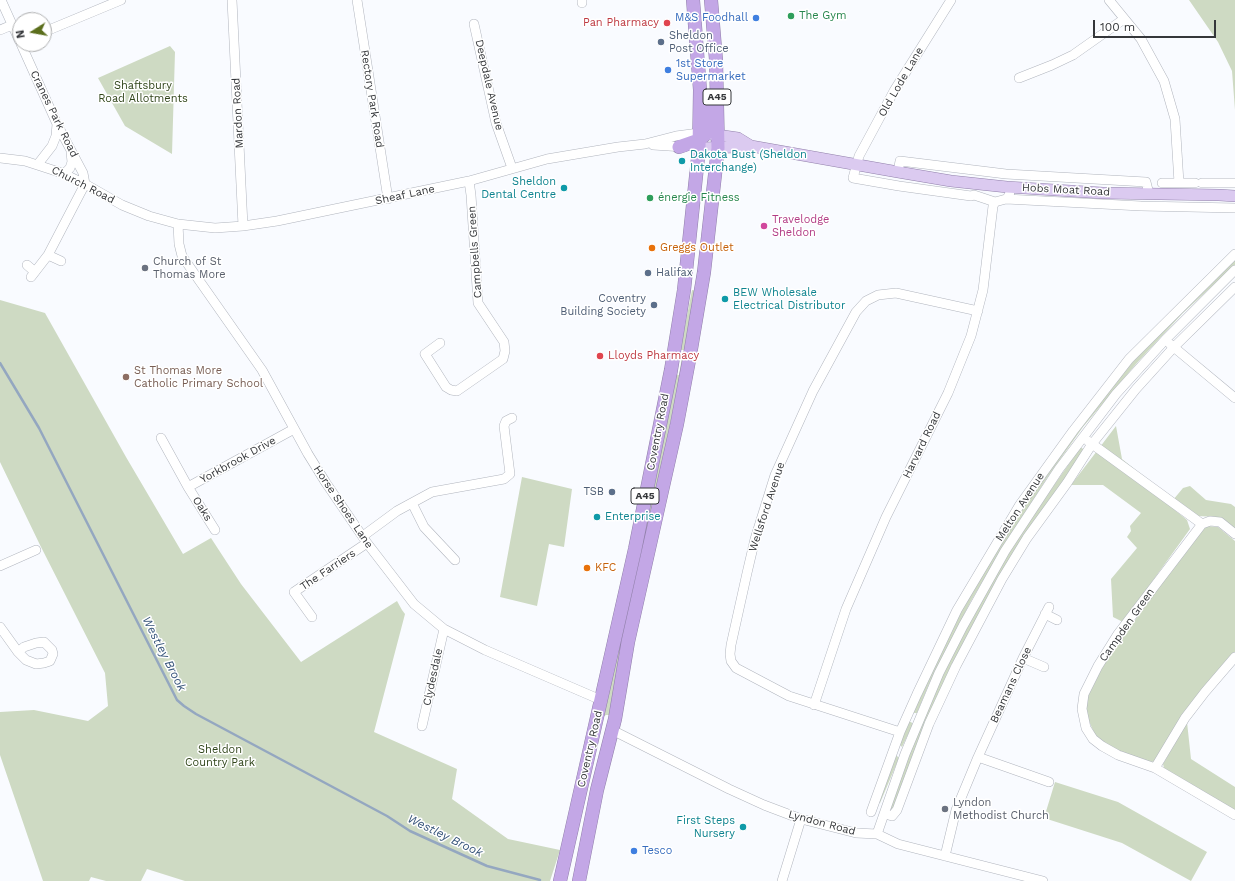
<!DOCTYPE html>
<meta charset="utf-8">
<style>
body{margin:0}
#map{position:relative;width:1235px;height:881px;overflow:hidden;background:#f9fbff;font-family:"Work Sans",sans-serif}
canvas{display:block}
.north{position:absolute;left:12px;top:12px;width:40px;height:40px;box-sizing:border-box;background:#fff;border:1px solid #aeafb0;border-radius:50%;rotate:259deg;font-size:11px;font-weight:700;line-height:16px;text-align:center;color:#35373a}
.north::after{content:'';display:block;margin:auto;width:14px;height:18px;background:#5b6e1c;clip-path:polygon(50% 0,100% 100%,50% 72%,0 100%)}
.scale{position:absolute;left:1093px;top:20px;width:123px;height:18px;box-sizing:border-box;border:2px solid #35373a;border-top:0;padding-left:5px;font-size:12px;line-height:14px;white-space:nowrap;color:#35373a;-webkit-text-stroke:3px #fff;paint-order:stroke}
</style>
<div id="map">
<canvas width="1235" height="881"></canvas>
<div class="north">N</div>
<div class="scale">100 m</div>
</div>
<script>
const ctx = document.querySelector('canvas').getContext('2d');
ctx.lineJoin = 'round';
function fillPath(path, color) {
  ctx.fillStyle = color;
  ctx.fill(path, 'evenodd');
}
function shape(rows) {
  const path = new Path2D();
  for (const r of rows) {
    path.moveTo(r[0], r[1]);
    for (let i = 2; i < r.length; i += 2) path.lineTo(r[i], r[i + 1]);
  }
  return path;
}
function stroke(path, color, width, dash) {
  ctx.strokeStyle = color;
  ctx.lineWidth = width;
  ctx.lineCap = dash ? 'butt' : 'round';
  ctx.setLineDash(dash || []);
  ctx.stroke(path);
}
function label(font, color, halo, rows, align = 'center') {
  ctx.font = font + ' "Work Sans",sans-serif';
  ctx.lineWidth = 3;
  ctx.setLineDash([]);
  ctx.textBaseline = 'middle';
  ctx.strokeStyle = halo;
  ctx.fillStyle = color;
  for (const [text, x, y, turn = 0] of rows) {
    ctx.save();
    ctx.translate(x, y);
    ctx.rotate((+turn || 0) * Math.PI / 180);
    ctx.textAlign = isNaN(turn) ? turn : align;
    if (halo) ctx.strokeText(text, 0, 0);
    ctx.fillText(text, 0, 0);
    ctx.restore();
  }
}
const green = shape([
 [1189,0,1235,0,1235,110,1232,71,1218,42],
 [170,46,175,52,172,154,125,126,98,78],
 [1235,258,1235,265,1183,313,1136,364,1083,427,1047,478,1003,547,971,601,929,684,917,713,914,713,913,712,957,617,1019,513,1090,412,1147,345],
 [692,290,697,291,686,350,681,350,677,367],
 [0,300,45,313,126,457,183,554,211,538,241,584,301,662,397,601,402,610,405,614,374,732,457,769,452,799,508,839,560,850,550,881,185,881,147,869,141,881,106,881,91,877,89,881,43,881,0,755,0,712,34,710,88,721,108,706,105,673,40,545,0,462],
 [682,357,684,357,610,715,606,715,601,718,674,374,679,375],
 [1116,426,1122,459,1173,500,1183,488,1190,486,1206,500,1231,504,1235,507,1235,529,1227,522,1216,517,1198,516,1180,504,1175,510,1187,520,1190,529,1123,622,1113,617,1111,579,1137,548,1127,537,1131,531,1130,526,1141,513,1103,485,1071,485],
 [1080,448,1082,448,1084,450,1029,531,997,583,892,810,890,809,914,742,932,697,975,610,1022,531],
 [522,477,572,489,564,547,549,544,537,606,500,597],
 [1207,526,1218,527,1235,541,1235,654,1157,760,1152,762,1119,753,1104,743,1095,735,1089,721,1086,708,1087,697,1101,667,1202,528],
 [908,722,911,722,913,724,902,747,900,745],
 [1187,722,1191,759,1235,787,1235,810,1164,768,1163,764],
 [895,754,899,758,880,803,877,802],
 [1055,782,1118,802,1207,852,1191,881,1122,843,1044,818]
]);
const stream = shape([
 [0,363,39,428,177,700,184,706,196,714,387,816,410,831,487,866,540,880]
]);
const minor = shape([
 [1,0,20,42],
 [232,0,243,226],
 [357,0,388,199],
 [582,0,582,3],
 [951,0,894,91,859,156,853,178,899,186,971,196,974,195,995,202],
 [1109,0,1141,39,1164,81,1175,119,1179,183],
 [474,24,496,123,512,168],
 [0,30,12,25],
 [44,32,121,0],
 [21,44,57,124,83,173,85,184,48,255,31,277],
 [1019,78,1052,65,1073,55,1124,19],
 [653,145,684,147],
 [0,158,25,161,62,173,85,184,122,205,149,216,178,224,215,228,243,226,277,221,469,181,547,159,618,147,645,144,676,136,699,133],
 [38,164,52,146,56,136,57,124],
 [898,172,900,161,1006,174,1146,182,1149,194],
 [64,174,70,168,72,162,71,152],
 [1162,183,1195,183],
 [1202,183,1235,183],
 [1006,199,1141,206,1235,208],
 [178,224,179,244,182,256,262,370,308,454,326,483,367,543,414,604,444,629,485,650,601,700],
 [48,255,61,261],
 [27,265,35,272],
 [440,343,425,354,446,387,451,390,457,391,503,359,505,351,504,342,478,303,471,195,469,181],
 [1170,344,1235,398],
 [161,438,188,487,294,429],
 [1088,441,1202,524],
 [188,487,215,530],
 [412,503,424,527,455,560],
 [1235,534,1220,522,1210,521,1202,524,1118,634,1098,666,1084,694,1082,709,1086,728,1093,739,1102,746,1118,755,1155,768,1185,718,1205,692,1235,657],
 [363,536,397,511,432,492,504,479,510,474,504,426,506,421,512,418],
 [0,566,36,550],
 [1045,614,1057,620],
 [312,617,294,592,367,543],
 [0,627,18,652,26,660,36,664,44,663,50,661,53,654,52,650,44,642,36,643,24,647,18,652],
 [1023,658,1044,667],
 [814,705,846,609,886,517,948,393,971,336,983,290,993,206,995,202,1006,199,1009,196,1011,187],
 [422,726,444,629],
 [612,730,729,789,764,805,801,819,856,833,877,834,898,844,1043,881],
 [900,732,789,696,736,668,731,661,730,654,731,645,747,573,755,539,775,475,813,391,856,312,866,301,878,295,896,293,978,311],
 [978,757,1049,782],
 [1155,768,1235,815],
 [871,812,900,732,917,694,957,610,1019,506,1073,431,1129,359,1235,254],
 [885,814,892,816,897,810,929,724,956,666,1002,579,1027,538,1067,483,1092,444,1136,389,1174,347,1235,287],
 [877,834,905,754,939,673,963,626,1005,551,1059,469,1116,394,1165,340,1235,270],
 [945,856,956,810,978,757,1023,658,1049,607],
 [782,881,801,819]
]);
const major = shape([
 [710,134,738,138,751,146],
 [699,148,739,147,751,146,898,172,951,181,1007,187,1103,193,1219,195,1235,196]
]);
const highway = shape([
 [679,147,699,140,706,134,710,123,710,109],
 [560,881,635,549,671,370,684,290,699,148,700,90,693,0],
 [579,881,597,790,615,719,628,642,677,424,690,355,704,272,718,148,716,60,711,0]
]);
const markers = [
 [791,16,4,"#2e9e5b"],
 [756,18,4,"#3f7fe0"],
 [667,23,4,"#e0444e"],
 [661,42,4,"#5c6f8a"],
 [668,70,4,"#3f7fe0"],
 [682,161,4,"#0f9aa8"],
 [564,188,4,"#0f9aa8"],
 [650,198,4,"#2e9e5b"],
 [764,226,4,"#d1479c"],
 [652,248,4,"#e8710a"],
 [145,268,4,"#6b7280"],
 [648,273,4,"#5c6f8a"],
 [725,299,4,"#0f9aa8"],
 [654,305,4,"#5c6f8a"],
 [600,356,4,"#e0444e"],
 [126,377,4,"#8d6e63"],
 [612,492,4,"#5c6f8a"],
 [597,517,4,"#0f9aa8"],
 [587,568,4,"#e8710a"],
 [945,809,4,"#6b7280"],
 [743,827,4,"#0f9aa8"],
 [634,851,4,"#3f7fe0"]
];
const shields = [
 [717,97,28],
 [645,496,28]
];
const shieldNames = [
 ["A45",717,97],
 ["A45",645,496]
];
const leisureNames = [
 ["The Gym",799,16],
 ["énergie Fitness",658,198]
];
const shopNames = [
 ["M&S Foodhall",748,18,"right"],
 ["1st Store",676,64],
 ["Supermarket",676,77],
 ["Tesco",642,851]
];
const healthNames = [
 ["Pan Pharmacy",659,23],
 ["Lloyds Pharmacy",608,356,"left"]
];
const serviceNames = [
 ["Sheldon",669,36],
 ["Post Office",669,49],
 ["Halifax",656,273],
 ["Coventry",646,299,"right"],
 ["Building Society",646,312,"right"],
 ["TSB",604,492,"right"]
];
const streetNames = [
 ["Old Lode Lane",901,82,-60],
 ["Deepdale Avenue",489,85,77],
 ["Rectory Park Road",372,99,81],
 ["Mardon Road",238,113,-93],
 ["Cranes Park Road",54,114,64],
 ["Church Road",83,185,27],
 ["Hobs Moat Road",1066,190,3],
 ["Sheaf Lane",405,195,-12],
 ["Campbells Green",475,252,-94],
 ["Coventry Road",658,432,-79],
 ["Harvard Road",922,445,-64],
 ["Yorkbrook Drive",238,460,-29],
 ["Horse Shoes Lane",343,507,56],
 ["Wellsford Avenue",767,507,-72],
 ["Melton Avenue",1020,507,-57],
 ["Oaks",202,509,58],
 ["The Farriers",328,570,-34],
 ["Campden Green",1127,625,-55],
 ["Clydesdale",433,677,-78],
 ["Beamans Close",1011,685,-65],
 ["Coventry Road",590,749,-77],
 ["Lyndon Road",822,823,15]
];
const parkNames = [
 ["Shaftsbury",143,86],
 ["Road Allotments",143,99],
 ["Sheldon",220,750],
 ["Country Park",220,763]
];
const cultureNames = [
 ["Dakota Bust (Sheldon",690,155],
 ["Interchange)",690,168],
 ["Sheldon",556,182,"right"],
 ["Dental Centre",556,195,"right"],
 ["BEW Wholesale",733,293],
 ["Electrical Distributor",733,306],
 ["Enterprise",605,517],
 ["First Steps",735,821,"right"],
 ["Nursery",735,834,"right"]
];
const hotelNames = [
 ["Travelodge",772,220],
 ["Sheldon",772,233]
];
const foodNames = [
 ["Greggs Outlet",660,248],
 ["KFC",595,568]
];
const worshipNames = [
 ["Church of St",153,262],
 ["Thomas More",153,275],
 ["Lyndon",953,803],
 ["Methodist Church",953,816]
];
const educationNames = [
 ["St Thomas More",134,371],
 ["Catholic Primary School",134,384]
];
const waterNames = [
 ["Westley Brook",164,654,63],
 ["Westley Brook",445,836,26]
];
fillPath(green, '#cedac3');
stroke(stream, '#94a7c0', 2.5);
stroke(minor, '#b1b5be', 10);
stroke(major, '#9180aa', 12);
stroke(highway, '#9180aa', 14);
stroke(minor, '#fff', 9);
stroke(major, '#dbcaf0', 11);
stroke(highway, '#c3a7e6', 13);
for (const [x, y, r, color] of markers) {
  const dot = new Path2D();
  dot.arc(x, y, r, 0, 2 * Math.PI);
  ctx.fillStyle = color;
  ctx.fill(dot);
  stroke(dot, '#fff', 1.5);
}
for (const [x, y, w] of shields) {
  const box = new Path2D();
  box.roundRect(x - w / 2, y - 8, w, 16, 3);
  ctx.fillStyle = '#fff';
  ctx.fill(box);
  stroke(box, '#35373a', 1);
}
label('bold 10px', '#35373a', null, shieldNames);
label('11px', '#27864d', '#fff', leisureNames, 'left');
label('11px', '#366cbe', '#fff', shopNames, 'left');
label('11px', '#be3a42', '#fff', healthNames, 'right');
label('11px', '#4e5e75', '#fff', serviceNames, 'left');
label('11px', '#35373a', '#fff', streetNames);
label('11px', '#30451a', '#fff', parkNames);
label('11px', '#0d838f', '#fff', cultureNames, 'left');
label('11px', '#b23c85', '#fff', hotelNames, 'left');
label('11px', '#c56008', '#fff', foodNames, 'left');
label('11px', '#5b616d', '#fff', worshipNames, 'left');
label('11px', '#785e54', '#fff', educationNames, 'left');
label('italic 12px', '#36547a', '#fff', waterNames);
</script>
